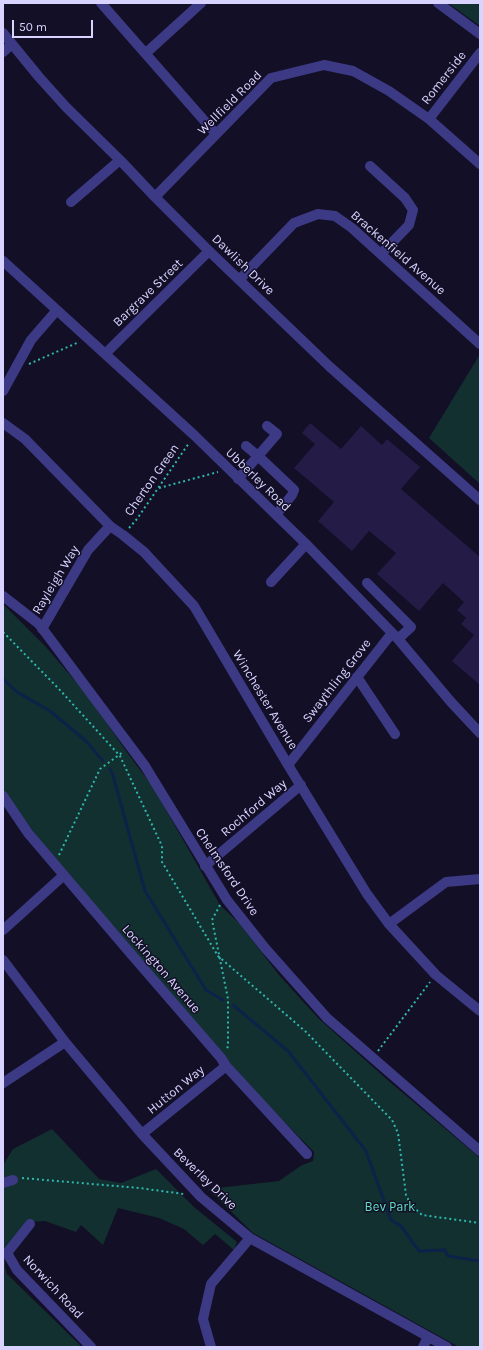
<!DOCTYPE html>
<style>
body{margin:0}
#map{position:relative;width:483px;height:1350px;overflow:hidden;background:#130f26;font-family:Karla,sans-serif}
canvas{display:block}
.frame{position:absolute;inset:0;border:4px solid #d9d4ff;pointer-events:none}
.scale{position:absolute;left:12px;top:20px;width:81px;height:18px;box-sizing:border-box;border:2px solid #d9d4ff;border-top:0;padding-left:5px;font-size:12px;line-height:14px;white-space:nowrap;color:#d9d4ff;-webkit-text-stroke:3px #130f26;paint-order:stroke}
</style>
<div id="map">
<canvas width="483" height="1350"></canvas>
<div class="frame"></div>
<div class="scale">50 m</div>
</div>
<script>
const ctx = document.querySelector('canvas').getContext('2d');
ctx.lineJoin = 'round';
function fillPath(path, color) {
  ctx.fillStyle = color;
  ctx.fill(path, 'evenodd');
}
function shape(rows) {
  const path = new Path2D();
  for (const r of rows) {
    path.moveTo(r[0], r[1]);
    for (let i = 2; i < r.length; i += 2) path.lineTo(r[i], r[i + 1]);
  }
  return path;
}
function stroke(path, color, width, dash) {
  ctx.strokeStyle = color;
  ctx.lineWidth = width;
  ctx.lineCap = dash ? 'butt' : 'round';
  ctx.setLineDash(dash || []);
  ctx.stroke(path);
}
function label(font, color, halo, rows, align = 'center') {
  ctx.font = font + ' Karla,sans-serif';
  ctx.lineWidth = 3;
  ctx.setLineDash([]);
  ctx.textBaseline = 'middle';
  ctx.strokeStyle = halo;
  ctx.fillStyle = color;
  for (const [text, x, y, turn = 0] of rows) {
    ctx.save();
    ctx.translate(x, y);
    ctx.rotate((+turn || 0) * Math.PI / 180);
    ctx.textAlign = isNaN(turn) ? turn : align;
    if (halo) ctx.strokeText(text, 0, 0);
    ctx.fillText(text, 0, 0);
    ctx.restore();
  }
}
const green = shape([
 [448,3,476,3,480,6,480,26],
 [480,354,480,484,429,438],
 [3,604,46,647,88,696,126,751,153,787,220,905,240,924,279,975,317,1017,391,1083,480,1158,480,1347,459,1347,253,1233,208,1189,279,1181,302,1165,313,1161,314,1152,259,1096,223,1055,56,861,3,792],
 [52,1129,99,1179,121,1183,156,1169,194,1207,237,1242,234,1250,215,1234,203,1245,184,1229,159,1218,118,1208,103,1245,81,1225,76,1232,45,1221,30,1222,5,1253,5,1267,7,1274,82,1347,3,1347,3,1165,13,1149]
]);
const stream = shape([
 [3,679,17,692,50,711,86,741,103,761],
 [110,769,112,772,145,891,206,990,223,1000],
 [233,1005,288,1051,366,1151,391,1220,401,1226,419,1251,445,1250,448,1256,480,1261]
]);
const building = shape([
 [310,423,341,449,361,426,382,445,387,439,420,467,401,489,480,557,480,685,452,661,474,635,461,624,466,618,457,610,464,602,443,583,419,611,377,574,396,553,369,531,352,551,318,521,334,502,294,468,315,444,302,433]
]);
const path = shape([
 [29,364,79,342],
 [159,488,218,472],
 [129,528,137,519,189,443],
 [3,632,59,689,120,756,162,846,162,862,218,956,305,1031,392,1120,398,1133,406,1195,411,1205,422,1215,480,1223],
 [59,855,100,769,123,752],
 [220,905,212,920,228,999,228,1046,227,1049],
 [378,1051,430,982],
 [22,1178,139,1188,184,1194]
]);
const minor = shape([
 [101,3,216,134],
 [438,3,480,34],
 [3,33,39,77,66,107,120,160,155,197,209,251,330,367,480,500],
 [3,52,12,44],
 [146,53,201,3],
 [429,119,480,53],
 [370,166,405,198,413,210,409,225,381,254],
 [155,197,271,78,324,65,353,71,389,91,429,119,480,164],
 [71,202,120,160],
 [3,261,194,435,306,544,398,639,451,702,480,733],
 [239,280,294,223,318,214,335,216,352,228,480,344],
 [106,353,209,251],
 [3,391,31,340,57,310],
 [3,423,25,439,110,526,123,535,144,552,194,606,288,765,367,894,389,924,436,975,480,1011],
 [246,446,258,456,277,434,267,426],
 [238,479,258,456,294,490,292,495,276,515],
 [271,582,306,544],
 [367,583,411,627,398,639],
 [3,596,39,624,145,766,227,900,265,948,327,1018,480,1151],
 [42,629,88,550,110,526],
 [357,677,395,734],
 [288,765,392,633],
 [3,796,28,833,131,954,221,1058,226,1066,307,1154],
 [205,866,301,785],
 [389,924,446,882,480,879],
 [3,930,64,875],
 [3,960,65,1042,142,1134,201,1197,250,1238,447,1347],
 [3,1083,65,1042],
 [142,1134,226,1066],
 [3,1183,13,1180],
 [30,1224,7,1253,17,1270,91,1347],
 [211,1347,203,1319,211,1284,250,1238],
 [423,1347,428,1337]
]);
const streetNames = [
 ["Romerside",444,78,-52],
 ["Wellfield Road",230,103,-45],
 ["Brackenfield Avenue",398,253,41],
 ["Dawlish Drive",243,265,44],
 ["Bargrave Street",148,293,-44],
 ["Cherton Green",152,480,-55],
 ["Ubberley Road",258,480,44],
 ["Rayleigh Way",56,580,-59],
 ["Swaythling Grove",337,681,-52],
 ["Winchester Avenue",265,700,59],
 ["Rochford Way",254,808,-40],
 ["Chelmsford Drive",227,872,56],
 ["Lockington Avenue",161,969,49],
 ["Hutton Way",176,1090,-39],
 ["Beverley Drive",205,1179,44],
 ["Norwich Road",53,1287,47]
];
const parkNames = [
 ["Bev Park",390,1207]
];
fillPath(green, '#12302f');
stroke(stream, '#0c2248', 3);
fillPath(building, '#241b47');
stroke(path, '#2fb8b0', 2, [2, 3]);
stroke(minor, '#3d3a85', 10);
label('13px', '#d9d4ff', '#130f26', streetNames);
label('13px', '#5fe0c0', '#130f26', parkNames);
</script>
